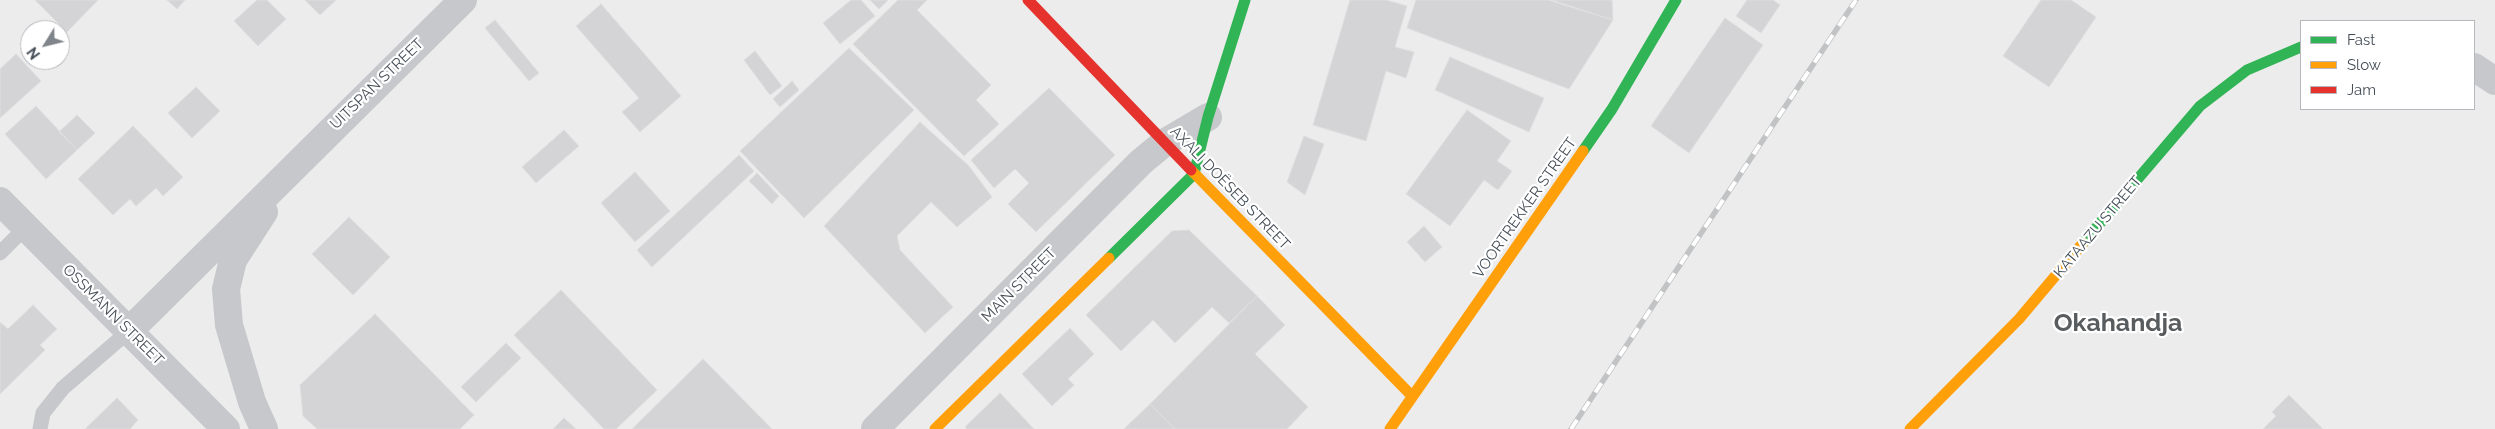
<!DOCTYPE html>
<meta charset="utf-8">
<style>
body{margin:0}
#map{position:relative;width:2495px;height:429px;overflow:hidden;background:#edecec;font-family:Raleway,sans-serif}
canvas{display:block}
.legend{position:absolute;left:2300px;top:20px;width:175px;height:90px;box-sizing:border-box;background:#fff;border:1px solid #b5b8bc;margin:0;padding:6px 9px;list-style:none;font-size:15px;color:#454e57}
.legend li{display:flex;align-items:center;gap:10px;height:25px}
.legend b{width:25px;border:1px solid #b5b8bc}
.north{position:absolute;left:20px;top:20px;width:50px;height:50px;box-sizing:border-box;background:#fff;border:1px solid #b5b8bc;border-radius:50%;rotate:234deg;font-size:14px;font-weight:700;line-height:20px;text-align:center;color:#454e57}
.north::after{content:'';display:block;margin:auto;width:18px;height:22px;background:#80858b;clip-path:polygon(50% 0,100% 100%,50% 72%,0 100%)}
</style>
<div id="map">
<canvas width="2495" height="429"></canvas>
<ul class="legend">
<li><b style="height:6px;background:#30b455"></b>Fast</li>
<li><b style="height:6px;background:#ff9f0a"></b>Slow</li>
<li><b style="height:6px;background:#e5322d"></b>Jam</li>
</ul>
<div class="north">N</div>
</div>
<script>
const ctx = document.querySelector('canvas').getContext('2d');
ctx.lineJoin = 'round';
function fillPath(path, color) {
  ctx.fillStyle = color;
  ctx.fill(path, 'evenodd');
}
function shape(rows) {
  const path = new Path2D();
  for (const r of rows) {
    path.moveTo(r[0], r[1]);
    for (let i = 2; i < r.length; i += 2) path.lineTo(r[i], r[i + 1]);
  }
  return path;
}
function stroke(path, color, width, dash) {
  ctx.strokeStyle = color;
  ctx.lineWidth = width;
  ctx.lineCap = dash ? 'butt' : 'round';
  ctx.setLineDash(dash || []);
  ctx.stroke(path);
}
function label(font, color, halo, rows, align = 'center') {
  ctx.font = font + ' Raleway,sans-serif';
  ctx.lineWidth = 4.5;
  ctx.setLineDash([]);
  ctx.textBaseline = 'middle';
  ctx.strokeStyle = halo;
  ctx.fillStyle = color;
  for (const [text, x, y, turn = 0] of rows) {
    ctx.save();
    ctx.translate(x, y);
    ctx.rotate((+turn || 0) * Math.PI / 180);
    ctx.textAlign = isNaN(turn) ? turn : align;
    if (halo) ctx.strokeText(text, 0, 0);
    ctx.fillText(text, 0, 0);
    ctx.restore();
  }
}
const building = shape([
 [35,0,98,0,67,32,35,0],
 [167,0,185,0,177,9,167,0],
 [257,0,267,0,286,19,258,46,234,21,257,0],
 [305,0,336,0,320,15,305,0],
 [851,0,861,0,875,16,840,44,823,23,851,0],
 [870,0,888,0,879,9,870,0],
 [898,0,927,0,917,10,991,85,976,100,999,124,964,156,853,44,898,0],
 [1350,0,1386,0,1407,6,1395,47,1414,52,1406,78,1386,71,1366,141,1313,125,1350,0],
 [1416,0,1548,0,1613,20,1569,89,1407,28,1416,0],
 [1552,0,1612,0,1613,20,1552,0],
 [1747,0,1773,0,1780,5,1761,33,1736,16,1747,0],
 [2041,0,2071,0,2096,17,2049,87,2003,56,2041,0],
 [601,4,681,96,640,132,622,112,639,98,576,26,601,4],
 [1725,18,1763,45,1689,153,1651,126,1725,18],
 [495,20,539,73,529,81,485,28,495,20],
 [849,48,914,110,804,218,740,151,849,48],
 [755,51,782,86,770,95,744,60,755,51],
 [16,54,41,81,0,118,0,69,16,54],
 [1450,57,1544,98,1529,132,1435,90,1450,57],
 [792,81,799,90,780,107,773,99,792,81],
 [196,87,220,111,192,138,168,113,196,87],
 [1049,88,1115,155,1036,232,1008,204,1029,183,1015,169,994,188,971,160,1049,88],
 [36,106,77,150,46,179,5,134,36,106],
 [1467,110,1511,141,1497,161,1512,171,1498,190,1484,180,1450,226,1406,194,1467,110],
 [77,115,95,133,77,150,59,132,77,115],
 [920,122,969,166,992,197,957,227,931,202,897,236,900,250,953,307,925,333,824,226,920,122],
 [133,126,183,177,163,196,156,188,136,206,130,199,113,215,78,179,133,126],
 [564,130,579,146,536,183,522,167,564,130],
 [1304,136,1324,144,1305,195,1287,182,1304,136],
 [739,155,754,171,652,267,637,250,739,155],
 [635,172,670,211,635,242,601,203,635,172],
 [757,173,779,196,772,204,749,181,757,173],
 [349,217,390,257,353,295,312,254,349,217],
 [1424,226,1442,247,1425,262,1407,242,1424,226],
 [1189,230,1257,296,1229,323,1212,307,1175,343,1153,320,1121,351,1086,315,1172,231,1189,230],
 [561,290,657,390,616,429,604,429,514,335,561,290],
 [1257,296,1285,325,1255,354,1308,407,1287,429,1175,429,1150,404,1257,296],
 [33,305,57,329,40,345,45,350,0,394,0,322,8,329,33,305],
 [375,314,474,415,460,429,317,429,303,416,300,385,375,314],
 [1070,328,1094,354,1068,379,1074,385,1052,406,1022,374,1070,328],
 [506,343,521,358,476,402,461,387,506,343],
 [703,359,772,429,632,429,703,359],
 [1000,393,1034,429,967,429,965,427,1000,393],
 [2289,395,2323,429,2263,429,2276,416,2272,412,2289,395],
 [117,398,138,420,130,429,85,429,117,398],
 [1150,404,1175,429,1124,429,1150,404],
 [564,418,576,429,553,429,564,418]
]);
const lane = shape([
 [0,253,26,227],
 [40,429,43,413,63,388,129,331]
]);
const street = shape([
 [2474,67,2495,81],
 [0,201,226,429],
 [264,212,233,260,226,289,229,325,252,402,264,429],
 [129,331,463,0],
 [875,429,1141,162,1164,143,1208,117]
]);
const fast = shape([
 [1583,151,1612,109,1676,0],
 [2083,243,2200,106,2247,70,2301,47],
 [1109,258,1194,174,1208,117,1245,0]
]);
const slow = shape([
 [1191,170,1412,396],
 [935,429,1109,258],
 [1390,429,1583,151],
 [1910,429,2019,319,2083,243]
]);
const jam = shape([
 [1028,0,1191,170]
]);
const rail = shape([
 [1571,429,1856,0]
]);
const streetNames = [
 ["UITSPAN STREET",377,84,-44],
 ["AXALI DOËSEB STREET",1230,188,46],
 ["VOORTREKKER STREET",1525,208,-55],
 ["KATAAZU STREET",2098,227,-50],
 ["MAIN STREET",1019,285,-45],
 ["OSSMANN STREET",113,315,45]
];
const townNames = [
 ["Okahandja",2118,323]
];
fillPath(building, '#d4d4d6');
stroke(building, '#dededf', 1);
stroke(lane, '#c6c8cb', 15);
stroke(street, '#c6c8cb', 28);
stroke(fast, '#30b455', 11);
stroke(slow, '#ff9f0a', 11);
stroke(jam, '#e5322d', 11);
stroke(rail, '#c1c3c5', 5.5);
stroke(rail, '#fff', 4, [11]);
label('15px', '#454e57', '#fff', streetNames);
label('bold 25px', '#585c5f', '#fff', townNames);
</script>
